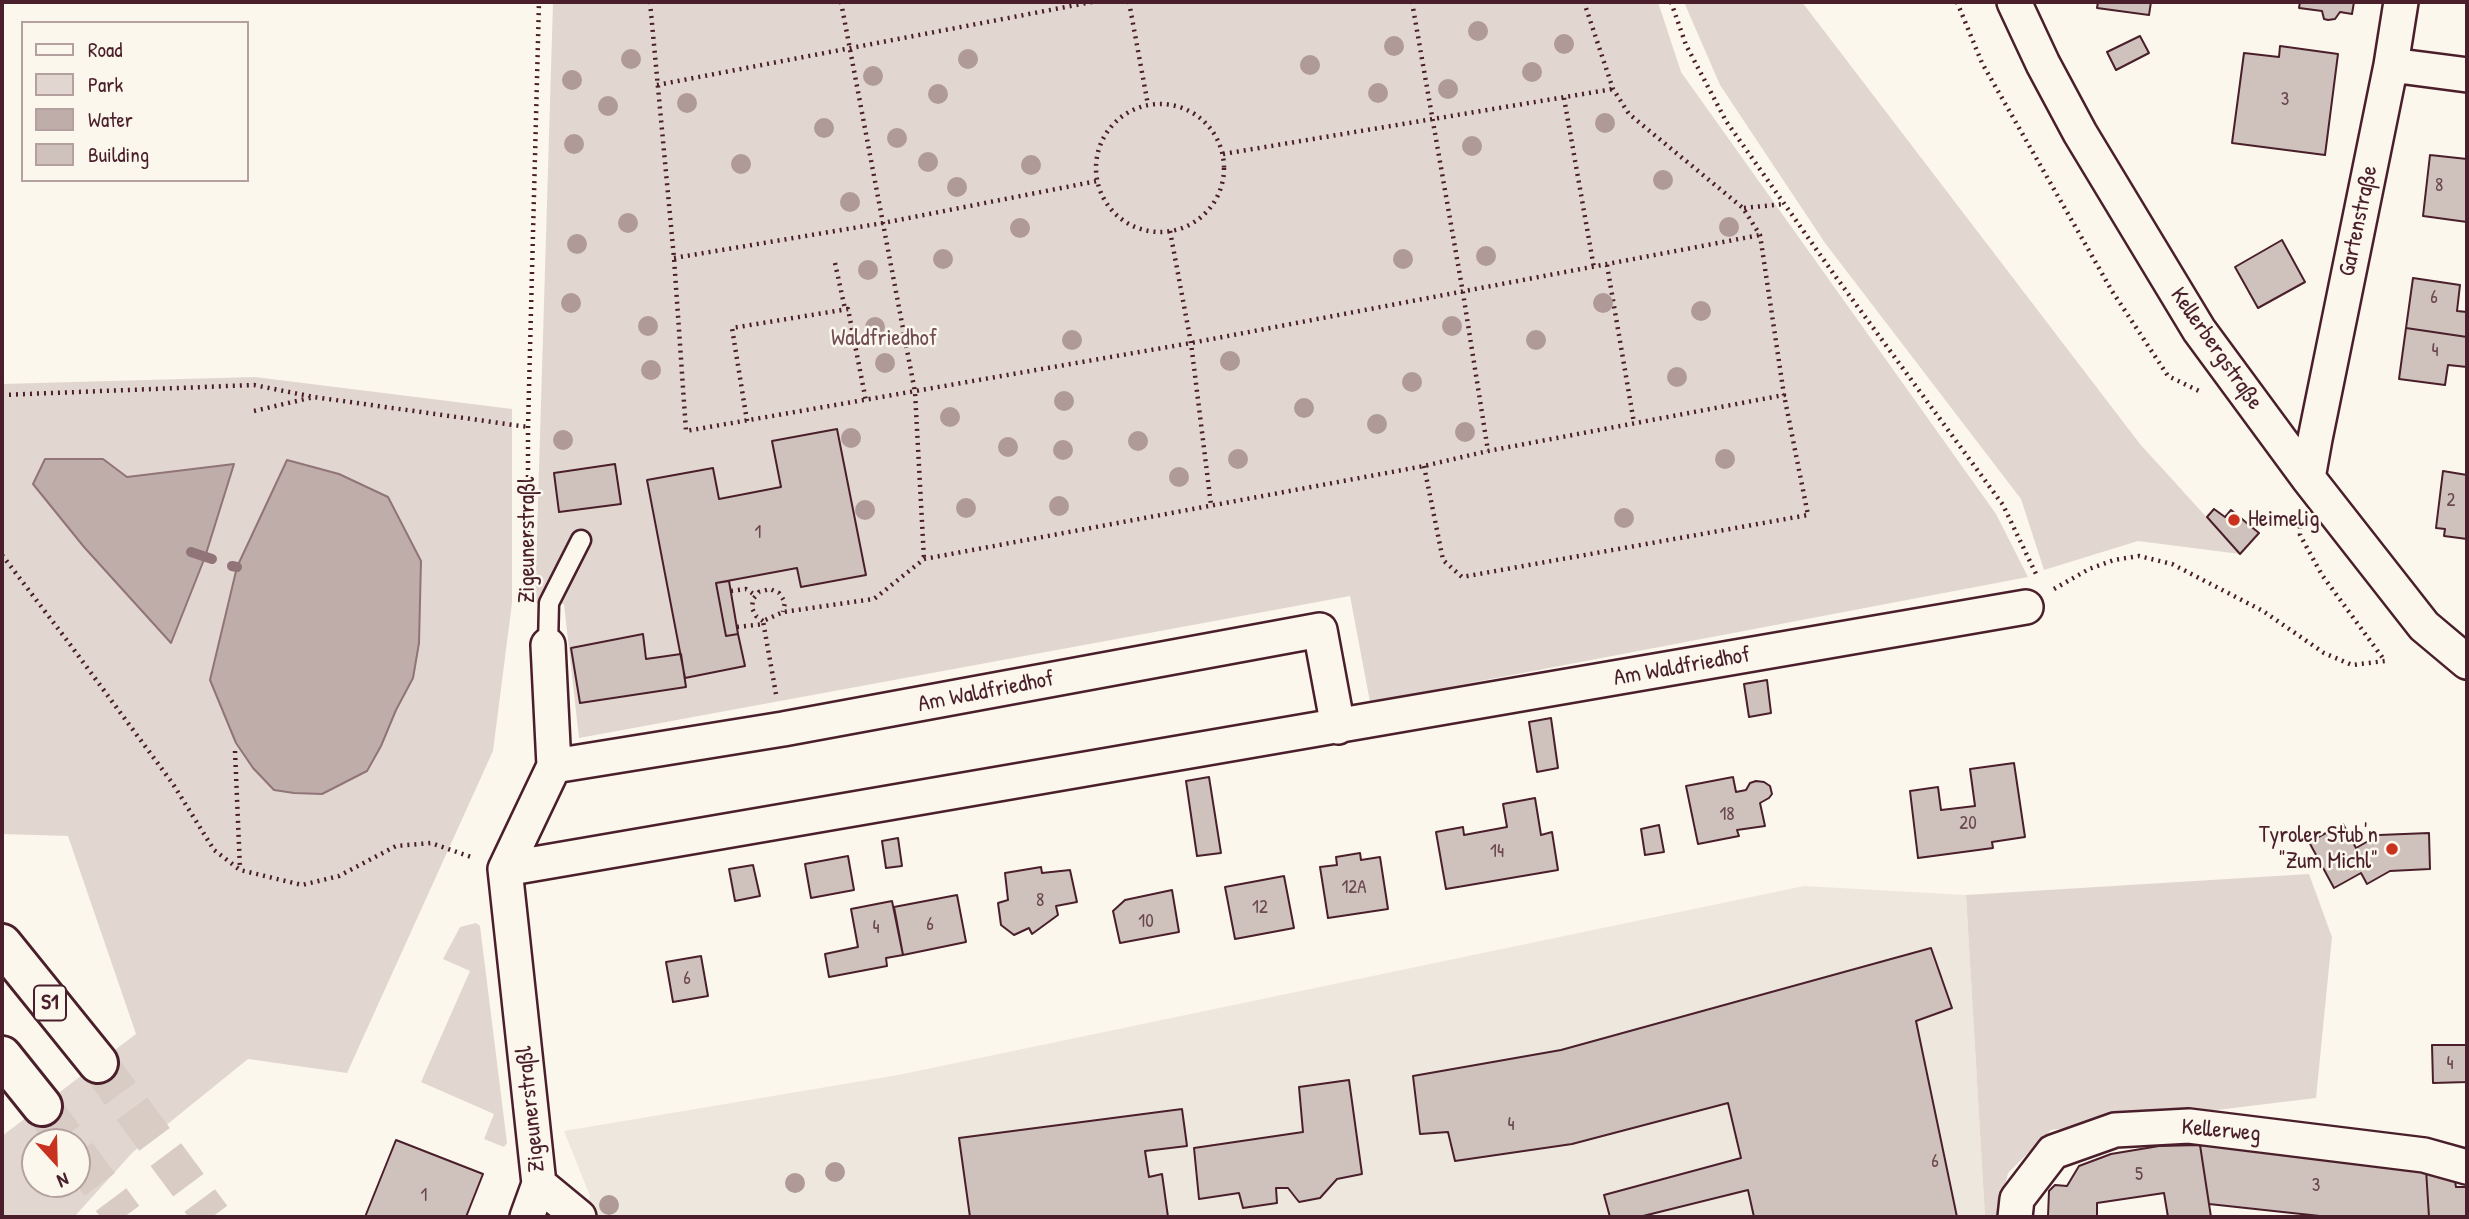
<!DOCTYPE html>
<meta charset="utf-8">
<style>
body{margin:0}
#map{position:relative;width:2469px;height:1219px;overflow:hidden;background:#fbf7ec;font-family:"Patrick Hand",sans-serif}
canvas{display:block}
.frame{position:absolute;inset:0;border:4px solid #4a1f2b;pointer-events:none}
.legend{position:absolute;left:21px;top:21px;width:228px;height:161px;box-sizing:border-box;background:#fbf7ec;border:2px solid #b4a19f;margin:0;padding:9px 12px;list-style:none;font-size:21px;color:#4a1f2b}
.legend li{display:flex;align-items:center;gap:14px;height:35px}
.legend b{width:35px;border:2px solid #b4a19f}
.north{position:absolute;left:21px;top:1128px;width:70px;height:70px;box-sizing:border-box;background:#fbf7ec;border:2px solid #b4a19f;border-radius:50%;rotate:158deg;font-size:19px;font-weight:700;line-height:28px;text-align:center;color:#4a1f2b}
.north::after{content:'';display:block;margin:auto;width:24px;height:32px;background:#c8321e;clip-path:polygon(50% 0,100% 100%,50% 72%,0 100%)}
</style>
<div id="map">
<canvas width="2469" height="1219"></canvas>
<div class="frame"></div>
<ul class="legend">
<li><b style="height:9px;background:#fbf7ec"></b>Road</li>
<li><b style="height:19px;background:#e2d7d0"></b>Park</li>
<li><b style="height:19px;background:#bfadaa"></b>Water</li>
<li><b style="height:19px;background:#cfc2bc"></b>Building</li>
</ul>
<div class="north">N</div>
</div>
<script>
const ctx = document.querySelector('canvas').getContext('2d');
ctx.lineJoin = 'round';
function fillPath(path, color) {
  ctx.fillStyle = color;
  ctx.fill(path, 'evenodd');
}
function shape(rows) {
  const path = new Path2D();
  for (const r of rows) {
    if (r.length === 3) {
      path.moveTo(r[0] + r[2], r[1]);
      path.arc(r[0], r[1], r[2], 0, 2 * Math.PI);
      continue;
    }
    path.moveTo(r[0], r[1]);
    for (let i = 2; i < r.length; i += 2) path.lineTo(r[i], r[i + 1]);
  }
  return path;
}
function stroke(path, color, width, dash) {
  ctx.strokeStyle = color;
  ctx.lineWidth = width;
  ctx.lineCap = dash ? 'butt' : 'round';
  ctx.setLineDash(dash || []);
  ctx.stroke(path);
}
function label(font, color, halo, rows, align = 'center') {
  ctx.font = font + ' "Patrick Hand",sans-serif';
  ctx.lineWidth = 5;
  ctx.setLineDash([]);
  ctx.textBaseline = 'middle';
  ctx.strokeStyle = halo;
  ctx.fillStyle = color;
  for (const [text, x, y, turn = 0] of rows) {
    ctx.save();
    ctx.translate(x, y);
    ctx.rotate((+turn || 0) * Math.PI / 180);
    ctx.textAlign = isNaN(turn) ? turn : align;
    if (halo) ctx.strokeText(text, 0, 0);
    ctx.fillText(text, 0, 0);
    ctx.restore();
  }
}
const built = shape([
 [1804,886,1966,895,1985,1217,582,1217,590,1196,564,1131,898,1075]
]);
const green = shape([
 [553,2,1658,2,1681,72,1996,514,2028,577,1370,702,1350,596,579,738,564,604,535,603],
 [1684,2,1802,2,2140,444,2240,554,2138,541,2044,570,2021,499,1825,243,1720,85],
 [255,377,512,409,512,603,493,751,347,1073,248,1059,133,1152,74,1217,2,1217,2,1136,136,1034,68,836,2,834,2,384],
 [35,1142,77,1142,77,1184,35,1184],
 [2309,874,2332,937,2316,1098,2051,1130,2008,1173,1997,1217,1985,1217,1966,895],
 [476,923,480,926,507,1143,504,1147,484,1139,494,1114,421,1082,470,971,443,959,460,927]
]);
const water = shape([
 [45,459,103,459,127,477,234,464,205,557,171,643,84,547,33,484,45,459],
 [287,460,339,474,388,497,421,561,419,643,413,678,396,710,381,746,367,771,322,794,294,793,274,790,253,768,236,743,210,680,237,567,287,460]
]);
const stream = shape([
 [191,552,212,559],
 [232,566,237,567]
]);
const building = shape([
 [2098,2,2151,2,2149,15,2097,8,2098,2],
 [2300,2,2354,2,2352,14,2340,12,2335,19,2328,20,2324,19,2322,11,2299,8,2300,2],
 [2140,36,2149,53,2116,70,2107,52,2140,36],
 [2280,46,2338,54,2325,155,2232,143,2244,53,2279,57,2280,46],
 [2430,155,2467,159,2467,222,2423,216,2430,155],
 [2282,240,2305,282,2258,308,2235,267,2282,240],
 [2413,278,2460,285,2457,311,2467,312,2467,337,2406,328,2413,278],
 [2406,328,2467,337,2467,367,2448,365,2445,385,2399,379,2406,328],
 [837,429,866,575,801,587,797,568,716,583,726,636,738,634,745,666,685,678,647,480,713,468,719,499,781,487,772,441,837,429],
 [615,464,621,504,559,512,554,473,615,464],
 [2443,471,2467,475,2467,539,2444,536,2445,529,2436,528,2443,471],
 [2214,509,2225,517,2231,510,2259,533,2240,554,2207,517,2214,509],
 [729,581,738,634,726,636,716,583,729,581],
 [643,634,646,659,681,654,686,687,580,703,571,648,643,634],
 [1767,680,1771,713,1749,717,1744,684,1767,680],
 [1551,718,1558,768,1537,772,1529,722,1551,718],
 [2014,763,2025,837,1992,842,1993,848,1918,858,1910,791,1938,787,1941,810,1975,806,1970,769,2014,763],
 [1209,777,1221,853,1197,856,1186,781,1209,777],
 [1733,777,1736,792,1746,790,1750,783,1756,781,1764,782,1770,786,1772,794,1769,798,1760,803,1765,826,1737,830,1739,836,1698,844,1686,786,1733,777],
 [1535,798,1541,835,1552,832,1558,870,1446,889,1436,832,1463,827,1464,835,1507,827,1503,804,1535,798],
 [2343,824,2356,848,2379,835,2429,833,2430,869,2390,871,2367,884,2361,873,2334,888,2309,842,2343,824],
 [1659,825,1664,852,1645,855,1641,829,1659,825],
 [898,838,902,866,886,868,882,841,898,838],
 [1360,853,1361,860,1380,857,1388,909,1328,918,1320,867,1337,865,1336,857,1360,853],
 [848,856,854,890,811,898,805,864,848,856],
 [753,865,760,896,735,901,729,869,753,865],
 [1041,867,1042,873,1070,870,1077,902,1056,906,1058,915,1032,934,1029,928,1014,935,1001,925,998,903,1008,900,1005,873,1041,867],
 [1284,876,1294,928,1235,939,1225,887,1284,876],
 [1172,890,1179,932,1120,943,1113,911,1125,900,1172,890],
 [957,895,966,942,903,955,894,907,957,895],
 [892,901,903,955,886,958,887,966,829,977,825,954,858,947,851,909,892,901],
 [1931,948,1952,1008,1916,1021,1957,1217,1754,1217,1748,1190,1639,1217,1610,1217,1604,1195,1741,1158,1728,1103,1572,1144,1455,1161,1448,1132,1420,1134,1413,1076,1561,1050,1931,948],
 [701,956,708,996,673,1002,666,962,701,956],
 [2432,1045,2467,1045,2467,1082,2433,1083,2432,1045],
 [1349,1080,1362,1174,1337,1179,1320,1198,1299,1202,1288,1188,1276,1188,1277,1203,1243,1208,1239,1193,1199,1199,1194,1148,1303,1132,1299,1087,1349,1080],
 [1182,1109,1187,1146,1145,1151,1149,1177,1162,1174,1168,1217,970,1217,959,1138,1182,1109],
 [396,1140,483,1174,466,1217,365,1217,396,1140],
 [2200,1145,2426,1169,2429,1217,2329,1217,2209,1204,2200,1145],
 [2200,1145,2211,1217,2168,1217,2164,1193,2097,1203,2097,1217,2043,1217,2048,1216,2049,1191,2055,1185,2067,1186,2079,1166,2111,1154,2159,1146,2200,1145],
 [2426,1169,2454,1175,2456,1187,2467,1187,2467,1217,2429,1217,2426,1169]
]);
const highwayTunnel = shape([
 [98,1063,212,1217],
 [42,1106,68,1142],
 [77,1154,124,1217]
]);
const path = shape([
 [650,2,674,258,686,431,1191,343,1760,235],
 [841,2,915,392,924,559],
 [1129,2,1148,105],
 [1412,2,1463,293,1488,451],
 [1671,2,1686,45,1726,121,1833,273,2003,505,2036,574],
 [1957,2,1982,63,2112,291,2168,376,2199,391],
 [657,85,1092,2],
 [1564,98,1594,268],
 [1160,168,64],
 [1223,154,1613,89],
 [1744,208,1784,204],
 [1170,231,1191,343,1211,505],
 [674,258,883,223,1097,181],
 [835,263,845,309],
 [1607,265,1634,423],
 [2,395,254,385,314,397],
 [254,411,314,397,528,427],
 [747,421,732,328,848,309,866,401],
 [1424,466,1443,560,1462,577,1808,515,1784,395],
 [2,555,66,639,173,784,214,850,240,870,302,885,339,876,396,846,431,843,474,858],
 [528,582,528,427,539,2],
 [2054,589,2089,569,2114,560,2139,556,2172,564,2263,611,2324,653,2352,665,2385,661,2322,575,2300,535,2300,527],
 [731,591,746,589,755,595],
 [763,621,756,616,752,608,753,599,759,592,770,589,779,593,785,602,783,612],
 [737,627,764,624],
 [776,694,763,621,783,612,874,599,924,559,1424,466,1488,451,1784,395,1760,235,1743,208,1629,114,1613,89,1584,2],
 [235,751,240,869]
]);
const lane = shape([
 [548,645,549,603,581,540]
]);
const street = shape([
 [2014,2,2043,64,2080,133,2199,330,2308,478,2424,626,2467,662],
 [2391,65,2467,75],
 [2308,478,2315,439,2391,65,2401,2],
 [554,766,783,729,1320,630,1338,727],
 [505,869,2026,607],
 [539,1184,579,1217],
 [527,1217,539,1184,505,869,554,766,548,645],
 [2015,1217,2017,1199,2053,1152,2115,1130,2189,1126,2424,1155,2467,1167]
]);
const highway = shape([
 [2,944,98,1063],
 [2,1056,42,1106]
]);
const trees = [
 [1478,31],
 [1564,44],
 [1394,46],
 [631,59],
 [968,59],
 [1310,65],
 [1532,72],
 [873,76],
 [572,80],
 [1448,89],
 [1378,93],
 [938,94],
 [687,103],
 [608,106],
 [1605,123],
 [824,128],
 [897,138],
 [574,144],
 [1472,146],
 [928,162],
 [741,164],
 [1031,165],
 [1663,180],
 [957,187],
 [850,202],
 [628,223],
 [1729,227],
 [1020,228],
 [577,244],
 [1486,256],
 [943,259],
 [1403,259],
 [868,270],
 [571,303],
 [1603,303],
 [1701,311],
 [648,326],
 [1452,326],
 [875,327],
 [1072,340],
 [1536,340],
 [1230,361],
 [885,363],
 [651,370],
 [1677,377],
 [1412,382],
 [1064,401],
 [1304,408],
 [950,417],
 [1377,424],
 [1465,432],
 [851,438],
 [563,440],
 [1138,441],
 [1008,447],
 [1063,450],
 [1238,459],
 [1725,459],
 [1179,477],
 [1059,506],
 [966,508],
 [865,510],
 [1624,518],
 [835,1172],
 [795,1183],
 [609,1205]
];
const markers = [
 [2234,520,7,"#c8321e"],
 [2392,849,7,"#c8321e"]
];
const numberNames = [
 ["3",2285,100],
 ["8",2439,186],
 ["6",2434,298],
 ["4",2435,351],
 ["2",2451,501],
 ["1",758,533],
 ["18",1727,815],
 ["20",1968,824],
 ["14",1497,852],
 ["12A",1354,888],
 ["8",1040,901],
 ["12",1260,908],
 ["10",1146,922],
 ["6",930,925],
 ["4",876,928],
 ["6",687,979],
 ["4",2450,1064],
 ["4",1511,1125],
 ["6",1935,1162],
 ["5",2139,1175],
 ["3",2316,1186],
 ["1",424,1196]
];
const shields = [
 [50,1003,32]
];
const shieldNames = [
 ["S1",50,1003]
];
const streetNames = [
 ["Gartenstraße",2359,221,-78],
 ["Kellerbergstraße",2216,349,55],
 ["Zigeunerstraßl",528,540,-90],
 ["Am Waldfriedhof",1682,667,-10],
 ["Am Waldfriedhof",986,692,-11],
 ["Zigeunerstraßl",531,1109,-96],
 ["Kellerweg",2221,1131,5]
];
const parkNames = [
 ["Waldfriedhof",884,339]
];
const poiNames = [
 ["Heimelig",2248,520],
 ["Tyroler Stub'n",2378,836,"right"],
 ["\"Zum Michl\"",2378,862,"right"]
];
fillPath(built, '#eee7de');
fillPath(green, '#e2d7d0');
fillPath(water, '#bfadaa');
stroke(water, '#907477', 2);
stroke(stream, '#907477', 10);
fillPath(building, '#cfc2bc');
stroke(building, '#4a1f2b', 2);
stroke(highwayTunnel, '#d8ccc5', 38, [38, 19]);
stroke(lane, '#4a1f2b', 23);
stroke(street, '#4a1f2b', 38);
stroke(highway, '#4a1f2b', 44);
stroke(path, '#4a1f2b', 4.5, [2, 5]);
stroke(lane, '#fbf7ec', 18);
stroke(street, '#fbf7ec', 33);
stroke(highway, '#fbf7ec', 38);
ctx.fillStyle = '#af9a98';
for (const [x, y] of trees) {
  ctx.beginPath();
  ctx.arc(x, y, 10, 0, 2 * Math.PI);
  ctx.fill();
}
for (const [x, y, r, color] of markers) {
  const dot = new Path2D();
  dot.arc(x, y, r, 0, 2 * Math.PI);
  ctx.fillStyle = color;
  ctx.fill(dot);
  stroke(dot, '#fbf7ec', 2.5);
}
label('19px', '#6b484f', null, numberNames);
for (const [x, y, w] of shields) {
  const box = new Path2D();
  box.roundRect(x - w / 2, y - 17.5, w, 35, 5);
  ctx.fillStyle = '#fbf7ec';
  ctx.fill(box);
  stroke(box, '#4a1f2b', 2);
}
label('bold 21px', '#4a1f2b', null, shieldNames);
label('23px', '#4a1f2b', '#fbf7ec', streetNames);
label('23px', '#704d54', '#fbf7ec', parkNames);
label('23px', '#4a1f2b', '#fbf7ec', poiNames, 'left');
</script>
